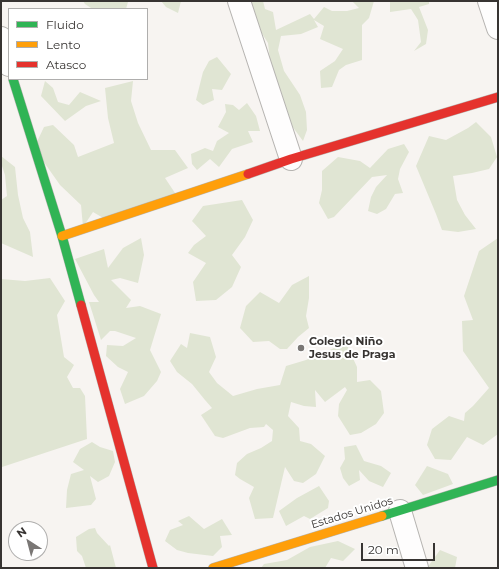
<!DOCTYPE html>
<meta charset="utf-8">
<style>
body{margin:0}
#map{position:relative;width:499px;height:569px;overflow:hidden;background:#f7f4f1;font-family:Montserrat,sans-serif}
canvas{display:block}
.frame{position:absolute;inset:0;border:2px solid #373432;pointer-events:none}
.legend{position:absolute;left:8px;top:8px;width:140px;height:72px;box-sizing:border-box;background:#fff;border:1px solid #afaead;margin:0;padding:5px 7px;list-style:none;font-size:12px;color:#373432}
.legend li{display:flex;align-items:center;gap:8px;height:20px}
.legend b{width:20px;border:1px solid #afaead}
.north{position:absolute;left:8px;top:521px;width:40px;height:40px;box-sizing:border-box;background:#fff;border:1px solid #afaead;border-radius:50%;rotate:324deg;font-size:11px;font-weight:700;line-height:16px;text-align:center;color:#373432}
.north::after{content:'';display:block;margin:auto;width:14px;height:18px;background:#7a7775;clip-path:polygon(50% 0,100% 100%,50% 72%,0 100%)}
.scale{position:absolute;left:361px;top:543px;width:74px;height:18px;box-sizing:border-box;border:2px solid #373432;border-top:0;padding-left:5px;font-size:12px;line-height:14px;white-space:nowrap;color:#373432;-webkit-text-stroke:3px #fff;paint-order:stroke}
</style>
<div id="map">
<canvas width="499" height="569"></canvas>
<div class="frame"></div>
<ul class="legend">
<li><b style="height:5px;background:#30b455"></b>Fluido</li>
<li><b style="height:5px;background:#ff9f0a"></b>Lento</li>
<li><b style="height:5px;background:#e5322d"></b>Atasco</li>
</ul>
<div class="north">N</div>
<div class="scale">20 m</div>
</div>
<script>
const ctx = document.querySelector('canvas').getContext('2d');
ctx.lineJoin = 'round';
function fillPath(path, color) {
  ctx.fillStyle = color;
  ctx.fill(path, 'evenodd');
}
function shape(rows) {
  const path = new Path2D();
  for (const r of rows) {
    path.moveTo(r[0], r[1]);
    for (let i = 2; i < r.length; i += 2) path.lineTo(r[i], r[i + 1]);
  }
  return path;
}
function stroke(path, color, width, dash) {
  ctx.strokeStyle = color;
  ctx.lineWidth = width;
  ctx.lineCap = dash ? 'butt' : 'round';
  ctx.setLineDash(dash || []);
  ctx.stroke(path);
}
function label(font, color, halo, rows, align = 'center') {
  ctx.font = font + ' Montserrat,sans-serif';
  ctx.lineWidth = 4;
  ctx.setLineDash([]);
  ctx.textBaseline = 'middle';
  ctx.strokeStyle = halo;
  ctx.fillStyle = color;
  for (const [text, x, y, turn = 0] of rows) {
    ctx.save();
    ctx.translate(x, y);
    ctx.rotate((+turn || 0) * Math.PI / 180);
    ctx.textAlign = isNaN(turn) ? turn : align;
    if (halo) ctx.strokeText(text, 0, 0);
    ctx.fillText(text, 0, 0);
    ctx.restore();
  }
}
const green = shape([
 [83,1,127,1,128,2,126,9,91,9,91,8,85,4],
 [161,1,181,1,178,13,166,7],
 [250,1,263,1,265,9,273,12,276,30,310,14,314,19,324,7,332,11,347,11,359,8,352,1,374,1,369,18,362,25,362,60,346,65,339,70,332,87,321,88,320,71,335,61,343,49,320,39,324,26,314,20,318,27,301,34,281,36,278,50,284,71,300,95,306,112,307,130,303,141,269,95,270,61,268,43,252,18],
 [390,1,429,1,429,4,419,7,428,30,426,44,414,51,421,42,418,20,411,9,390,12],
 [217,57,231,74,222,90,212,89,214,100,203,105,196,100,203,72,209,61],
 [45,81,53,88,58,102,69,105,80,92,101,101,86,106,65,121,41,96],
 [133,81,131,101,138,123,151,150,175,150,188,168,165,178,177,196,110,222,93,212,83,227,81,205,60,185,34,148,44,127,53,125,74,145,78,157,114,143,108,118,105,88],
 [247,103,256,116,260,131,248,131,253,142,232,149,219,167,210,159,197,170,192,164,191,154,205,148,213,151,217,141,229,133,218,127,226,112,225,104,233,105,239,110],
 [476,122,491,137,497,157,489,169,472,173,453,176,457,200,465,215,476,229,458,232,442,230,436,214,416,166,429,136,446,140,468,128],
 [404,144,409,152,400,169,398,179,403,193,395,194,386,209,377,214,368,211,371,197,376,187,387,175,372,177,334,217,328,219,319,203,322,190,322,171,338,157,360,161,370,168,388,149],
 [1,156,15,167,18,195,23,218,30,232,33,257,1,243,1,200,7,196,5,175,1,163],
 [242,200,253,220,245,237,232,255,241,267,232,287,216,300,196,301,193,282,206,263,188,253,194,245,206,236,192,221,203,206],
 [141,238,144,255,138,283,120,278,111,280,131,300,126,308,140,306,161,314,150,350,161,372,157,381,144,396,125,404,120,389,128,372,118,367,106,356,107,345,123,346,136,338,115,331,110,331,101,340,89,302,99,302,94,295,75,259,104,249,108,268,123,248],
 [498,238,498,434,483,445,467,437,451,460,435,459,427,445,432,429,449,416,464,421,465,413,473,406,489,388,463,351,462,321,473,320,464,296,479,251],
 [309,276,309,298,306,316,309,328,298,337,287,349,280,349,269,341,253,342,240,328,246,306,260,292,279,303,292,285],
 [50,278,65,301,57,315,64,357,74,365,67,377,73,388,80,388,85,396,87,439,2,467,1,279,25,281],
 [190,333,210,337,216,357,209,372,217,383,233,396,257,389,280,385,286,366,306,360,346,343,357,367,357,382,370,380,381,391,384,413,376,424,361,433,350,435,338,416,339,404,347,390,345,387,325,402,315,390,316,407,304,406,291,402,288,416,299,428,300,441,311,444,325,456,316,474,303,483,294,481,285,467,273,518,255,519,249,498,254,487,240,479,235,475,237,463,247,454,261,448,272,441,273,430,266,424,264,427,250,428,223,438,215,436,201,415,212,408,205,400,192,384,177,372,170,361,181,344,187,348],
 [92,442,100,447,113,451,115,462,109,476,98,482,90,476,96,499,91,505,66,508,67,490,71,474,84,470,73,462,80,449],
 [356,445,364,461,381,466,391,473,383,487,369,481,359,470,360,480,349,486,343,478,340,468,345,459,344,447],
 [427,466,448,474,453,484,423,495,415,485],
 [319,486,329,501,328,508,310,519,304,516,286,526,279,511,297,498],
 [189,516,204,529,222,519,232,535,220,536,222,547,213,556,188,553,177,550,165,541,170,530,183,525,178,521],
 [95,528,97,533,109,546,110,545,116,568,86,568,82,556,77,551,76,537,89,529],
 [338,541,355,549,343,561,331,558,325,568,261,568,264,564,287,560,310,547],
 [440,550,457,557,455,568,427,568]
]);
const street = shape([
 [239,1,291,159],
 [489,1,498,28],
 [1,38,9,65],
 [400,511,417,568]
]);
const fast = shape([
 [13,79,62,236,81,305],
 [382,516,498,480]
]);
const slow = shape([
 [62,236,248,174],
 [213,568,382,516]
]);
const jam = shape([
 [248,174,291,159,498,97],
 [81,305,153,568]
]);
const markers = [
 [301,348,4,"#7a7775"]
];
const poiNames = [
 ["Colegio Niño",309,342],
 ["Jesus de Praga",309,355]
];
const streetNames = [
 ["Estados Unidos",352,513,-17]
];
fillPath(green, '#e0e5d3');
stroke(street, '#b6b4b1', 24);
stroke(fast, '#b6b4b1', 10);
stroke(slow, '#b6b4b1', 10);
stroke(jam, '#b6b4b1', 10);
stroke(street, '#fefdfd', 22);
stroke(fast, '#30b455', 9);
stroke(slow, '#ff9f0a', 9);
stroke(jam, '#e5322d', 9);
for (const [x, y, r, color] of markers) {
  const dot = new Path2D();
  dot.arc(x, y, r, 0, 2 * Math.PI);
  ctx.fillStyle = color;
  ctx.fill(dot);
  stroke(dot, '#fff', 1.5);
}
label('bold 11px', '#373432', '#fff', poiNames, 'left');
label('11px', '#373432', '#fff', streetNames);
</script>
